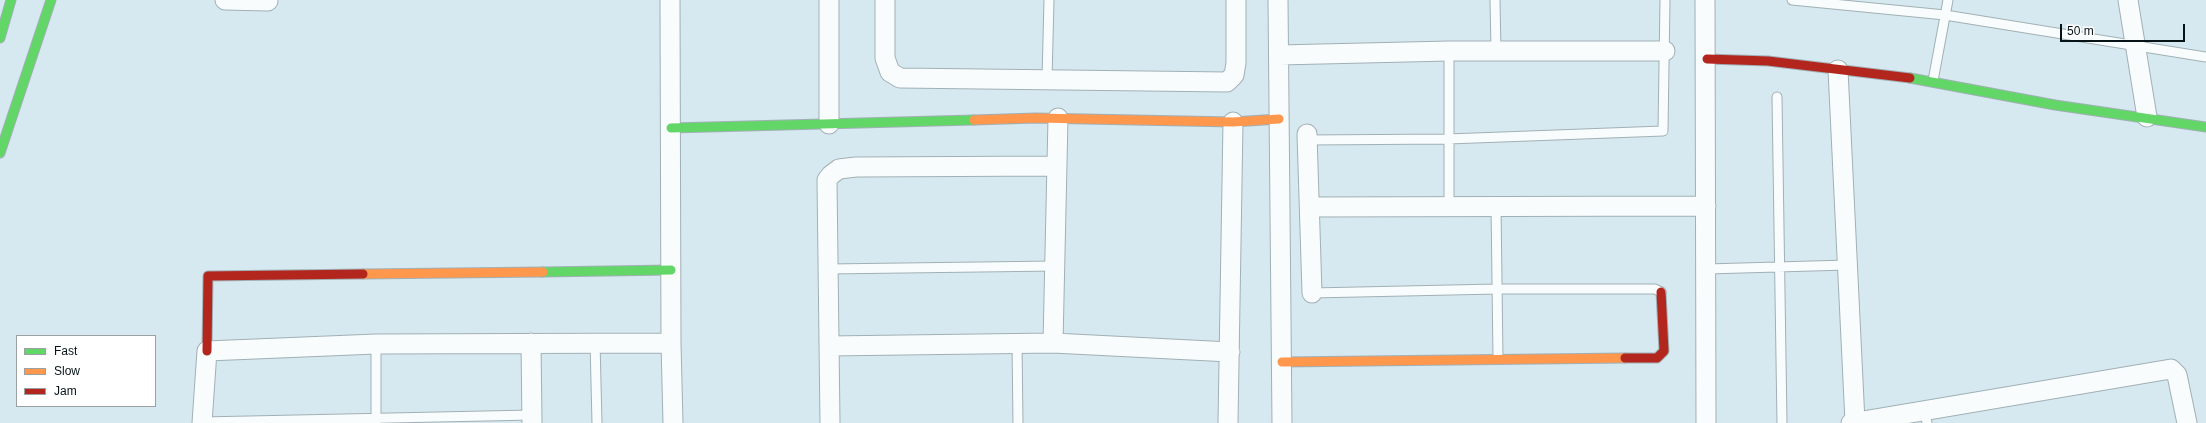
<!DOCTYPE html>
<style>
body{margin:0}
#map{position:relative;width:2206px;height:423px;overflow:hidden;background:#d6e9f0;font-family:Helvetica,sans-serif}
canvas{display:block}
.legend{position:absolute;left:16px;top:335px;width:140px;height:72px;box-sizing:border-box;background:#fff;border:1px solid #9ba1a2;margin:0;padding:5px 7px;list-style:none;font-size:12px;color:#061317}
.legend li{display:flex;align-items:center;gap:8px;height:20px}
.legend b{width:20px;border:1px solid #9ba1a2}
.scale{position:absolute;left:2060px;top:24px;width:125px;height:18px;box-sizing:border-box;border:2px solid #061317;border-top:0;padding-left:5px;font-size:12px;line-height:14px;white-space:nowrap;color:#061317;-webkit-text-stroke:3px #fff;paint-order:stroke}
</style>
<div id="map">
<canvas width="2206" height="423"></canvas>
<ul class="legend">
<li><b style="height:5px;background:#63d668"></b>Fast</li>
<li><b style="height:5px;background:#ff974d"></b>Slow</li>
<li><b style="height:5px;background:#b3261e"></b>Jam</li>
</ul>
<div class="scale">50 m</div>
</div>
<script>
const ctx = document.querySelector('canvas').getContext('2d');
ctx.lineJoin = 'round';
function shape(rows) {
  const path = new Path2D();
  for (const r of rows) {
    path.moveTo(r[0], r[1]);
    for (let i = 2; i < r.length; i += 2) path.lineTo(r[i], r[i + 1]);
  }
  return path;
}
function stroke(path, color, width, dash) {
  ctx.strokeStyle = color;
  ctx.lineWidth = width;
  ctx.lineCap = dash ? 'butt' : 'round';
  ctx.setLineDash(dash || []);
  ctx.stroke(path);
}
const lane = shape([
 [1495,0,1496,51],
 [1792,0,1945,15,2206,57],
 [1047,79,1049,0],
 [1933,81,1948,0],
 [1777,97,1782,423],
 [1308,140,1448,139,1663,131,1665,0],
 [1449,205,1449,51],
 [1496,205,1498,359],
 [828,269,1055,266],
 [1707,269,1847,265],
 [1312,293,1497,289,1655,289,1661,292],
 [595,342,597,423],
 [1017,343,1018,423],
 [376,344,376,422],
 [1925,411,1927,423],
 [202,422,532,415]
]);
const street = shape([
 [225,0,268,1],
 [670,0,671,343,673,423],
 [829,0,829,124],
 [885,0,885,58,890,72,900,78,1227,82,1234,75,1236,63,1236,0],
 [1278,0,1282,423],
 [1705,0,1706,423],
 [2128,0,2147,117],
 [1279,55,1449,51,1665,51],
 [1838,70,1855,422],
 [1307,134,1312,293],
 [1310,207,1706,206],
 [531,343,532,423],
 [1053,343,1058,118],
 [829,346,1053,343,1230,352],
 [202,423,207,351,376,344,671,343],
 [830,423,827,180,831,175,839,169,856,167,1057,166],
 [1228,423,1233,122],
 [1851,423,2171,369,2177,375,2187,423]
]);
const fast = shape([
 [0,38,11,0],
 [1910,78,2055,105,2206,127],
 [671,128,974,120],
 [0,153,51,0],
 [543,272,671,270]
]);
const slow = shape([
 [974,120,1036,118,1233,122,1279,119],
 [363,274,543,272],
 [1282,362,1625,358]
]);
const jam = shape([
 [1707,59,1768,61,1910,78],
 [207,351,208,276,363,274],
 [1625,358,1657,358,1664,351,1661,292]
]);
stroke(lane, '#a1b0b5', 11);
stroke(street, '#a1b0b5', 21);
stroke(fast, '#a1b0b5', 11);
stroke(slow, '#a1b0b5', 11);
stroke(jam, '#a1b0b5', 11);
stroke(lane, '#f9fcfd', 9);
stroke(street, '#f9fcfd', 19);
stroke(fast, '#63d668', 9);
stroke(slow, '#ff974d', 9);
stroke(jam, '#b3261e', 9);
</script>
